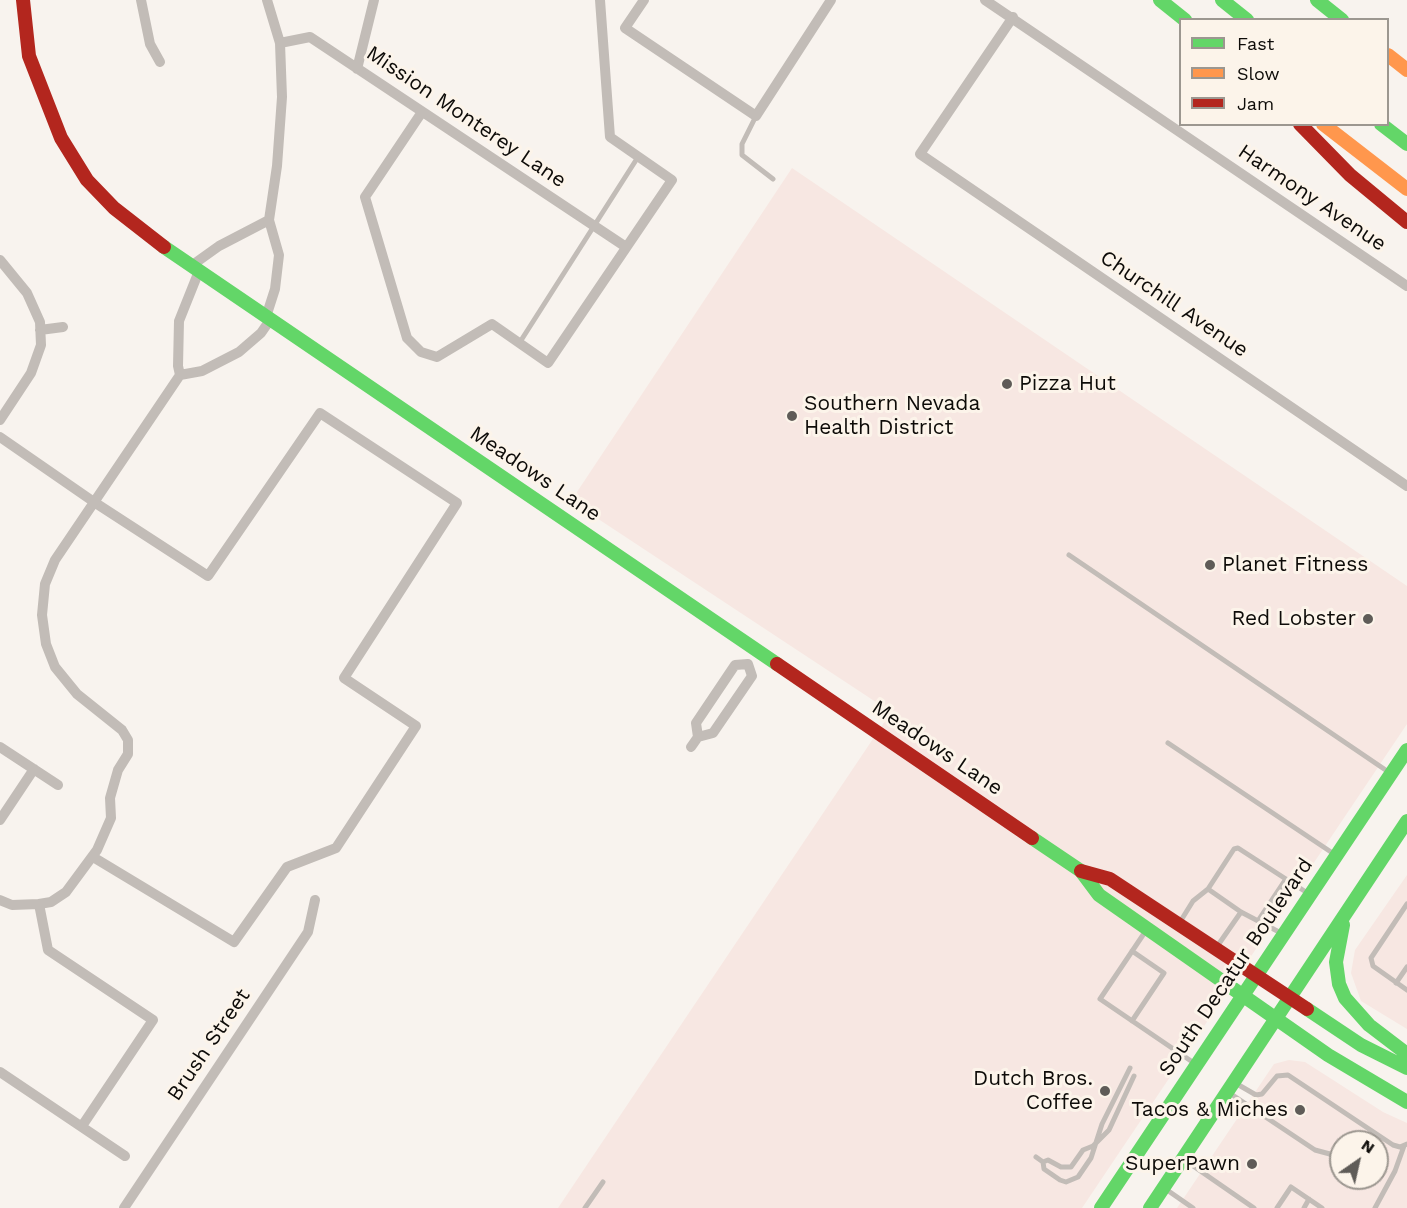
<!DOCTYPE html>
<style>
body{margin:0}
#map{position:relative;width:1407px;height:1208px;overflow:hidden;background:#f8f3ee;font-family:"Work Sans",sans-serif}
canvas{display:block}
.legend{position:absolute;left:1179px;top:18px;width:210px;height:108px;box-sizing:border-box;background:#fcf4ea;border:2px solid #9c9790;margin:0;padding:8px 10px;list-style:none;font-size:18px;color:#0d0b08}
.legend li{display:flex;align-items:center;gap:12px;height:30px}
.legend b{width:30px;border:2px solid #9c9790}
.north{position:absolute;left:1329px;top:1130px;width:60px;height:60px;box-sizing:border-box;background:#fcf4ea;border:2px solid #9c9790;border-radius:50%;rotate:34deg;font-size:16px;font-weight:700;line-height:24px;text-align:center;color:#0d0b08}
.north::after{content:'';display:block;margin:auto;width:21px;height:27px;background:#5f5c58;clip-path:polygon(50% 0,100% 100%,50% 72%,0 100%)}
</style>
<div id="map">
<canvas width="1407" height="1208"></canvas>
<ul class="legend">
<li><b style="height:8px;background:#63d668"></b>Fast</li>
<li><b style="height:8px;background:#ff974d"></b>Slow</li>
<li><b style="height:8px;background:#b3261e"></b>Jam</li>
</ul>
<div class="north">N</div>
</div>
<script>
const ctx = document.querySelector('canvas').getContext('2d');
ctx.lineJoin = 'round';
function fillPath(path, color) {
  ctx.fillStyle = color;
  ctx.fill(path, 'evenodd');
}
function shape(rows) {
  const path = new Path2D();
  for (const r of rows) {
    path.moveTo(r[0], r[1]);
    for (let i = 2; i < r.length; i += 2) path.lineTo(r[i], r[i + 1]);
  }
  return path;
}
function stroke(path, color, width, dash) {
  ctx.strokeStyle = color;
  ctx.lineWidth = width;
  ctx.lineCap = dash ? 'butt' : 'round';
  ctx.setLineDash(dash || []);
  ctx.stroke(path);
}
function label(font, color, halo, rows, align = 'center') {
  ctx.font = font + ' "Work Sans",sans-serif';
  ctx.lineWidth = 6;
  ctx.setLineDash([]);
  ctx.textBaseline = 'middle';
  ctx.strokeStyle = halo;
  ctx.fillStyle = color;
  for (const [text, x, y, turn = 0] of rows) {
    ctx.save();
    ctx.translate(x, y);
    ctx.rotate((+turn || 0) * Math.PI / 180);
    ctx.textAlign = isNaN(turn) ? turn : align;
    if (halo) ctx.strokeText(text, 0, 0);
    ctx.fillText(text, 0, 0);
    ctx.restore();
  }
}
const commercial = shape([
 [792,168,1407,586,1407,724,1082,1208,558,1208,891,712,571,501],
 [1407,875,1407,1029,1361,1001,1351,973,1355,950],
 [1289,1060,1305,1062,1383,1112,1407,1123,1407,1208,1177,1208,1274,1064],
 [1341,1142,1377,1142,1377,1178,1341,1178]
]);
const lane = shape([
 [756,116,742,144,742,155,773,179],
 [520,342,638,157],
 [1069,555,1390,773],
 [1168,743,1334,854],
 [1407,904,1371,958,1373,966,1407,990],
 [1258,921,1286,879],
 [1180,922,1193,901,1208,889],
 [1147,929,1100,999,1194,1063],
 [1281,933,1241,912,1208,889,1234,849,1238,848,1309,894],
 [1216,948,1241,912],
 [1132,951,1164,973,1132,1021],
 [1396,983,1407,967],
 [1237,1084,1256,1095,1262,1094,1277,1076,1288,1075,1393,1145,1400,1147,1407,1144],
 [1231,1094,1315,1150,1341,1157],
 [1036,1157,1043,1162,1044,1169,1060,1180,1066,1182,1078,1177,1091,1158,1102,1124,1130,1068],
 [1186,1161,1254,1208],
 [1043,1162,1048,1160,1061,1167,1071,1167,1083,1150,1093,1146,1109,1130,1134,1076],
 [1167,1190,1193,1208],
 [585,1208,603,1182],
 [1277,1208,1291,1187,1322,1208],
 [1304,1208,1309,1199],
 [1375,1208,1395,1171,1404,1146]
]);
const street = shape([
 [141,0,150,44,160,62],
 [644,0,625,28,756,116,831,0],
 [985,0,1407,286],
 [1013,17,920,154,1407,486],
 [280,43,310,37,626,247],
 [357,69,374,0],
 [422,112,365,197,407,338,421,352,437,357,492,324,548,363,672,180,610,137,600,0],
 [0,260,27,293,40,322,41,345,31,373,0,420],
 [191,266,219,246,269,220],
 [266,317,275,289,279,255,269,220,277,166,282,97,280,43,267,0],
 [40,330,63,327],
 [180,375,178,366,179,321,199,271],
 [0,437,94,502,208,576,320,413,457,503,344,678,416,726,336,848,287,867,234,942,93,857],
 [698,737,696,723,735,665,748,664],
 [0,747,58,785],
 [691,747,698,737,713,733,752,676,748,664],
 [0,820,34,769],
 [0,900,12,905,39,904,51,902,66,892,97,850,111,818,110,798,118,770,128,754,128,740,122,730,77,694,55,667,46,644,42,615,45,584,55,560,180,375,202,371,239,352,261,333,270,320],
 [39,904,48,950,153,1020,82,1126],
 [0,1072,125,1156],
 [124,1208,308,932,315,900]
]);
const fast = shape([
 [1160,0,1185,20],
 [1222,0,1247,20],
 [1317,0,1342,20],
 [1381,124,1407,144],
 [164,247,777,664],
 [1032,838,1081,871,1099,895,1328,1055,1407,1102],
 [1343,925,1336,962,1339,984,1345,998,1369,1025,1407,1054],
 [1307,1009,1361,1045,1407,1068],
 [1101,1208,1407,750],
 [1150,1208,1407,821]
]);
const slow = shape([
 [1388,55,1407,70],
 [1323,124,1407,189]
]);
const jam = shape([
 [23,0,29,56,61,138,87,180,114,208,164,247],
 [1300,124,1350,175,1407,222],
 [777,664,1032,838],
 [1081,871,1110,879,1307,1009]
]);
const markers = [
 [1007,384,6,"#5f5c58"],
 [792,416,6,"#5f5c58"],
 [1210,565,6,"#5f5c58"],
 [1368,619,6,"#5f5c58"],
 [1105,1091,6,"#5f5c58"],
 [1300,1110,6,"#5f5c58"],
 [1252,1164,6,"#5f5c58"]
];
const streetNames = [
 ["Mission Monterey Lane",466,117,34],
 ["Harmony Avenue",1312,198,34],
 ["Churchill Avenue",1174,304,34],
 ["Meadows Lane",535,474,34],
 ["Meadows Lane",937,748,34],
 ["South Decatur Boulevard",1236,967,-56],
 ["Brush Street",209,1045,-56]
];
const poiNames = [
 ["Pizza Hut",1019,384,"left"],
 ["Southern Nevada",804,404,"left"],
 ["Health District",804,428,"left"],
 ["Planet Fitness",1222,565,"left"],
 ["Red Lobster",1356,619],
 ["Dutch Bros.",1093,1079],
 ["Coffee",1093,1103],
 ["Tacos & Miches",1288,1110],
 ["SuperPawn",1240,1164]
];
fillPath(commercial, '#f7e7e2');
stroke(lane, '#c2bcb7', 5);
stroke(street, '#c2bcb7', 10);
stroke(fast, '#63d668', 14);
stroke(slow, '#ff974d', 14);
stroke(jam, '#b3261e', 14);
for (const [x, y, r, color] of markers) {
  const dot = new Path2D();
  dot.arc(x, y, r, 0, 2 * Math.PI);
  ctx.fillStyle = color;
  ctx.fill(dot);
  stroke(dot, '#fcf4ea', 2);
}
label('21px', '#0d0b08', '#fcf4ea', streetNames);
label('21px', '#0d0b08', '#fcf4ea', poiNames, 'right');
</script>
